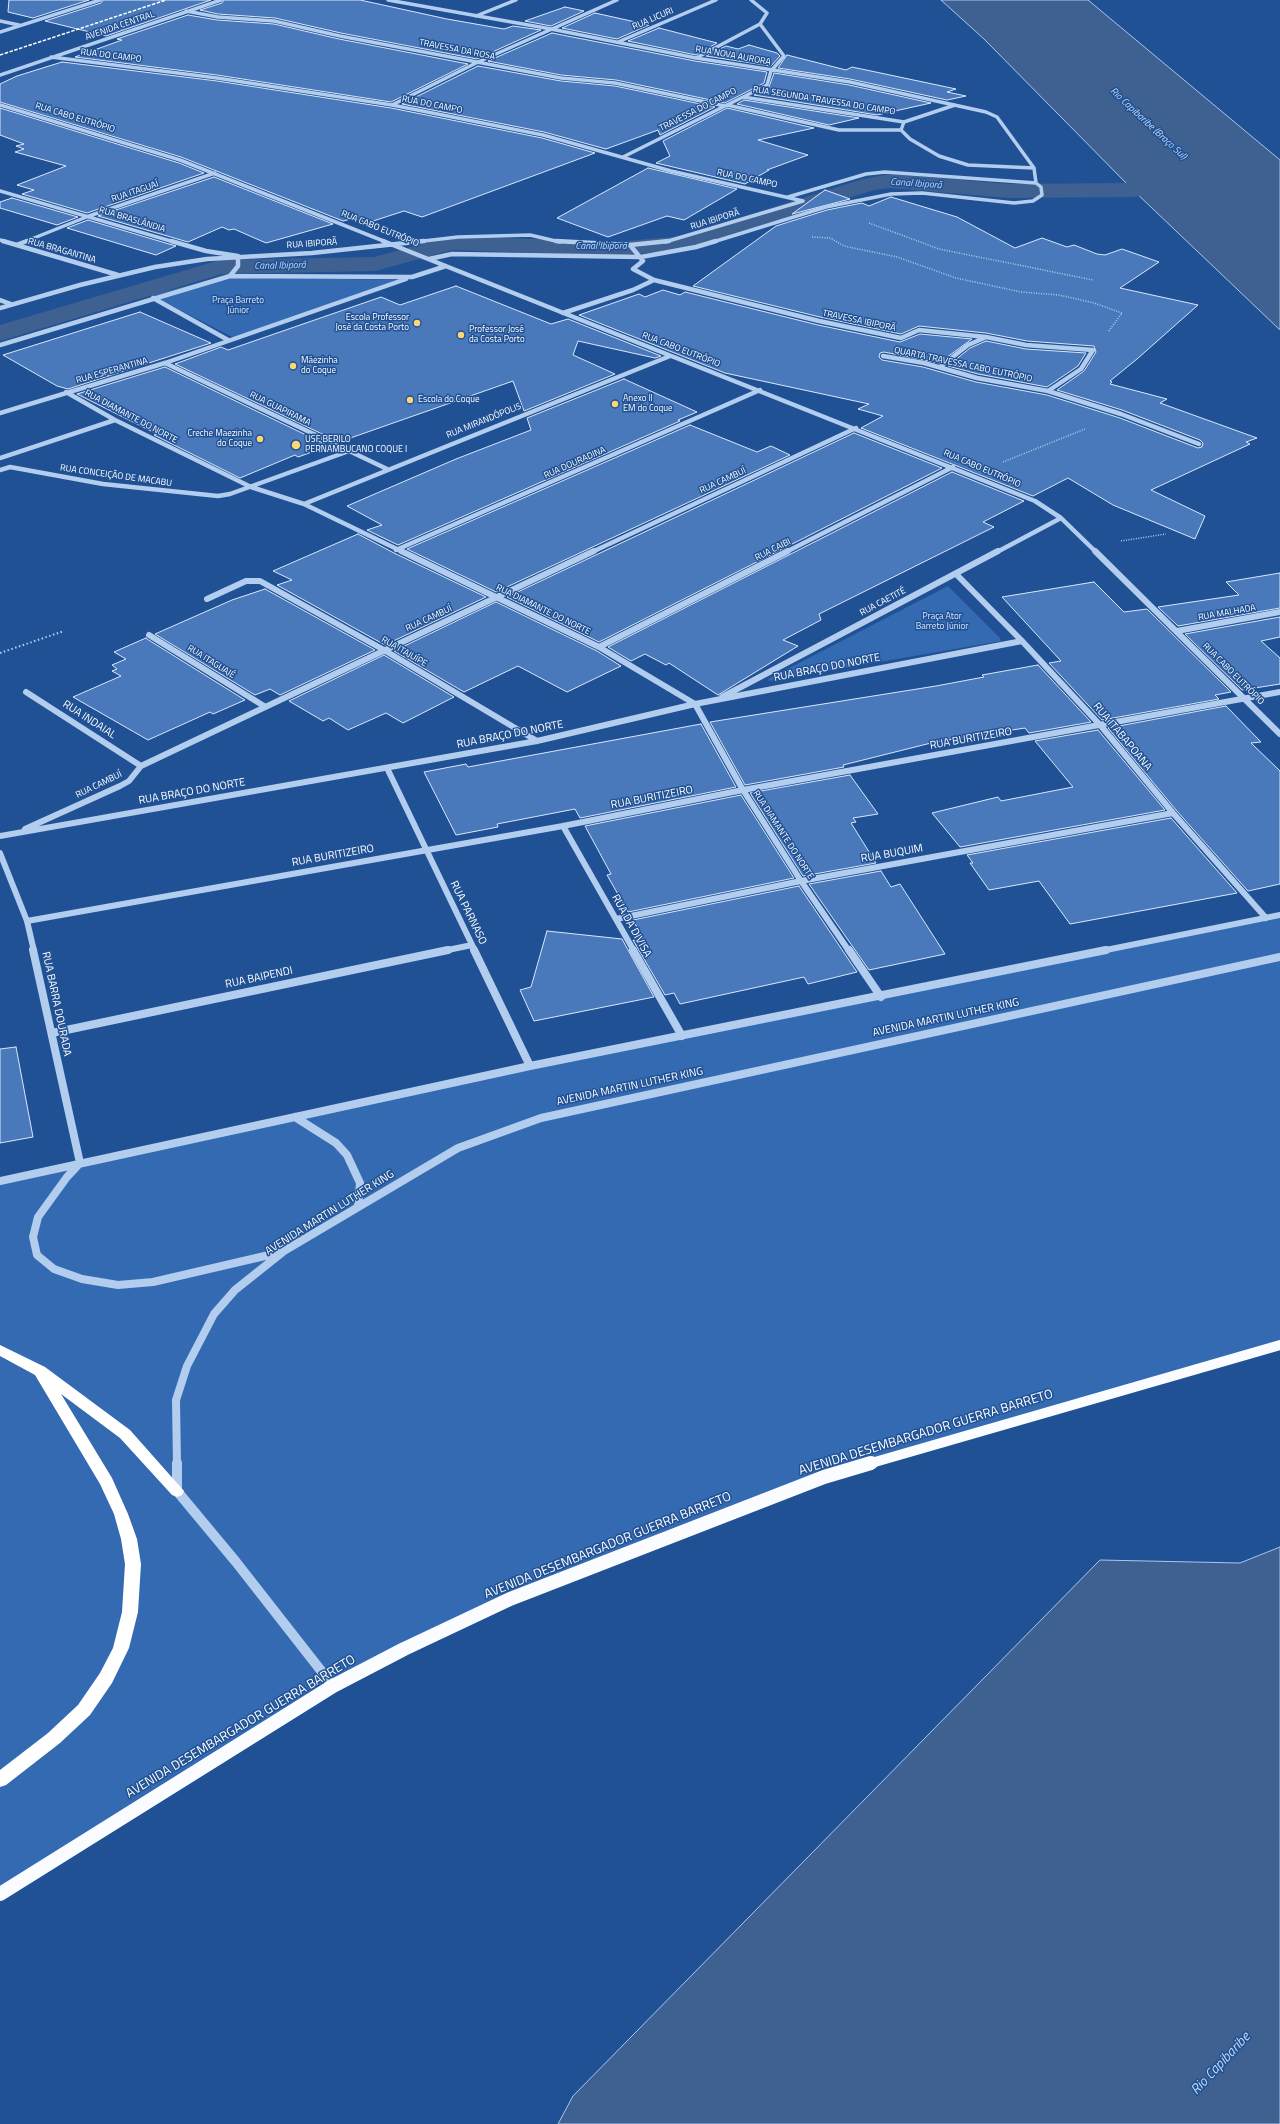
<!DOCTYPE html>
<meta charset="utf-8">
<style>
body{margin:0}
canvas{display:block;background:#205194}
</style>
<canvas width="1280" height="2124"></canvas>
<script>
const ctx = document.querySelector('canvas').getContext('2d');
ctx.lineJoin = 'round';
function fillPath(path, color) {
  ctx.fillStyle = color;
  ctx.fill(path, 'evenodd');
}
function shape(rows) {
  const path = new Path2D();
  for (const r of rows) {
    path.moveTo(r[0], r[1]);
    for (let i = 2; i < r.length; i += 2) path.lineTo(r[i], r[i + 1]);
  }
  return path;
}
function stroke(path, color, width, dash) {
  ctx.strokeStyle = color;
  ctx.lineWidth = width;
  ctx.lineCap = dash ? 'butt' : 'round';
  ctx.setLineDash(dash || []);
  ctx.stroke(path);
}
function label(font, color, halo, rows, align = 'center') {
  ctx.font = font + ' "Titillium Web",sans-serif';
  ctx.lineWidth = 3;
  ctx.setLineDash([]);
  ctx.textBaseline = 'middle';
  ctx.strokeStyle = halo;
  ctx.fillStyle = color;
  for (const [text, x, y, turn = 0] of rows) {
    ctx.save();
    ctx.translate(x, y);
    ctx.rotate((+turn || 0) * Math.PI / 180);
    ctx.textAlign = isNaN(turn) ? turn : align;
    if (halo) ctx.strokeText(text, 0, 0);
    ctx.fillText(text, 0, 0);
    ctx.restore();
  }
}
const green = shape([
 [223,277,402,280,236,339,151,295],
 [948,586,1000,638,1001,641,769,681,768,679],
 [1280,914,1280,1345,824,1477,510,1599,333,1686,0,1892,0,1181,266,1124]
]);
const water = shape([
 [941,0,1088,0,1280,160,1280,330,1133,190,984,39,941,0],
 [1280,1547,1280,2124,558,2124,573,2096,1100,1560,1240,1563,1280,1547]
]);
const canal = shape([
 [1188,173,1196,175,1199,180,1196,185,1133,197,1009,198,890,188,874,190,683,250,616,256,452,250,375,271,222,274,0,341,0,325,220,260,374,257,451,236,616,242,681,236,863,179,890,174,1009,184,1133,183,1188,173]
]);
const building = shape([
 [9,0,89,0,33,18,8,12,9,0],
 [103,0,211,0,106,36,45,21,101,3,103,0],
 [224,0,360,0,447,19,504,29,513,26,541,30,477,59,341,33,275,18,218,14,200,10,222,3,224,0],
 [565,7,584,11,551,26,525,21,565,7],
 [595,13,649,25,617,39,562,28,595,13],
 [188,15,217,20,274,24,339,39,468,64,391,102,217,75,75,57,122,40,117,39,188,15],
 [659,28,717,43,696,55,628,41,659,28],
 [552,33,695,61,767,72,764,83,725,103,616,80,561,75,488,61,552,33],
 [749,45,777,53,780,56,771,66,706,56,726,46,738,49,749,45],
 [787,55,846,70,852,67,956,89,947,92,966,96,947,100,850,79,778,68,787,55],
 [62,62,217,81,391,108,542,138,595,153,422,217,404,211,367,223,355,218,343,221,181,157,0,102,0,84,17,76,62,62],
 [478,66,561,81,615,86,715,107,660,135,658,130,606,149,544,132,402,104,478,66],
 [774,73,849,85,931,103,877,115,754,95,769,87,774,73],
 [744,100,859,118,829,125,737,104,744,100],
 [0,108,179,163,204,173,87,213,22,194,34,190,17,185,66,166,15,152,24,149,16,146,24,144,0,135,0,108],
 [727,108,814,128,758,140,808,155,767,170,769,170,745,184,656,163,670,156,663,141,727,108],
 [648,168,737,189,684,220,667,216,608,237,557,218,648,168],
 [214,177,333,224,266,243,234,229,229,230,222,227,188,242,98,216,214,177],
 [825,190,850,199,792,214,825,190],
 [891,197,957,217,1015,248,1042,238,1067,247,1074,245,1097,254,1105,255,1122,249,1159,262,1120,288,1198,305,1137,359,1110,381,1112,382,1110,384,1167,399,1160,403,1257,438,1246,442,1250,444,1151,490,1205,516,1195,539,1113,505,1068,478,1033,496,861,428,883,416,858,409,869,404,725,373,579,315,639,294,645,297,663,290,680,295,685,292,818,325,900,342,920,334,972,339,939,363,884,352,880,353,879,357,882,360,923,367,976,382,1047,395,1120,418,1198,448,1202,447,1203,443,1200,440,1122,410,1057,390,1084,371,1096,352,1094,346,1027,341,986,333,919,326,901,334,820,317,693,286,776,226,827,210,862,203,869,206,891,197],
 [12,198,78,217,57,225,0,208,0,202,12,198],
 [88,220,169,244,176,246,156,255,67,228,88,220],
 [456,286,551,324,568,319,661,356,655,358,578,341,573,355,615,374,524,411,513,381,339,442,175,364,221,347,228,350,381,297,400,305,456,286],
 [140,312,211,343,68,389,57,386,3,355,140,312],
 [986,341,1026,349,1086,353,1078,366,1047,387,978,374,948,366,970,348,986,341],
 [165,367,329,446,298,457,295,455,240,478,154,435,157,434,77,394,165,367],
 [624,379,697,412,678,420,680,421,398,545,367,530,382,525,347,506,456,459,531,430,527,418,624,379],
 [690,425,757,452,771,446,790,455,496,592,407,549,690,425],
 [854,433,942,468,599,642,507,597,854,433],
 [952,472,1024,501,983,522,994,527,819,614,821,620,783,640,798,646,718,695,669,663,666,665,645,654,631,661,608,647,952,472],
 [358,534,394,553,486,597,385,645,277,585,292,580,273,571,358,534],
 [1280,573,1280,608,1178,626,1158,607,1239,595,1226,582,1280,573],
 [1094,582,1124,612,1147,609,1231,692,1215,695,1219,699,1102,720,1049,663,1061,661,1002,597,1094,582],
 [265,589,375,650,280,695,270,689,255,695,155,634,232,600,265,589],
 [496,602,597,651,621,666,567,692,518,666,464,692,394,651,496,602],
 [1280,617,1280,637,1261,641,1280,658,1280,684,1242,690,1185,634,1280,617],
 [146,638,147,639,245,700,213,714,210,712,148,740,73,697,121,676,112,671,117,669,112,665,126,659,114,652,146,638],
 [384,655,454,697,403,723,386,713,348,730,329,718,323,721,289,701,384,655],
 [1038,665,1091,722,1029,733,1025,728,935,742,843,765,844,767,745,785,710,722,936,686,984,677,982,675,1038,665],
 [1226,706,1261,742,1251,743,1280,771,1280,884,1248,891,1176,810,1108,728,1226,706],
 [701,724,736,787,580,818,575,809,497,824,498,827,456,835,424,772,466,764,468,767,701,724],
 [1098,730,1165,810,960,847,932,813,998,797,1001,801,1073,787,1035,741,1098,730],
 [850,775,878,814,853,818,856,822,851,823,876,863,803,876,750,793,850,775],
 [741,795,794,878,628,912,607,875,611,874,585,826,741,795],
 [1171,818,1237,893,1070,924,1039,881,989,890,970,863,973,863,967,855,1171,818],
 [881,871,891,887,900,884,945,954,869,970,809,884,881,871],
 [799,886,857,972,808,984,804,977,680,1004,674,993,665,995,633,940,644,941,633,920,799,886],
 [547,931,622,939,654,997,534,1021,520,990,531,987,547,931],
 [16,1047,33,1137,0,1143,0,1049,16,1047]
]);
const pathFar1 = shape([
 [869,223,939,249,1093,280],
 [812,237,830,238,844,246,897,257,956,278,1021,292,1059,295,1094,303,1122,313,1108,332],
 [1003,462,1085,429],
 [1121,541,1166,534]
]);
const path = shape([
 [0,653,64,631]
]);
const minorFar4 = shape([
 [388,0,551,29,696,58,850,82,986,112,997,117,1034,168,1036,183],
 [186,11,218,17,274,21,340,36,561,78,615,83,725,106],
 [476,16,516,0],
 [0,21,19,25],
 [0,32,100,0],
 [618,42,716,0],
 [51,57,217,78,392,105,543,135,671,171,803,201],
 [696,58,760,24],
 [0,75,221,0],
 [743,97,904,122],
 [0,105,180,160,386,242],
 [392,105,478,62,617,0],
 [727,105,839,130,901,130],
 [955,105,904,122,901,130,910,139,939,156,968,165,1034,168],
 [623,157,767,85,771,71,784,56,760,24,767,13,751,0],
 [0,191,174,242],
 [0,240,6,242],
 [24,242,89,216,215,173],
 [415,242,458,237,530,235,560,242],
 [665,242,803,201],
 [713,242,826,207,891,194,922,193,1014,203,1033,201,1042,195,1041,187,1036,183,885,172,866,174,788,197]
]);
const minorFar3 = shape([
 [3,241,118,275],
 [171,241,206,251,238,256,238,266,230,276],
 [383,241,1035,501,1061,518,1096,552],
 [556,241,630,245,643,261,633,269,654,280,819,321,901,338,919,330,986,337,1026,345,1093,350,1081,369,1048,391],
 [16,245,27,241],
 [630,245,669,241],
 [429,259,452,254,641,257,696,247,716,241],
 [153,298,228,340],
 [0,300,11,304],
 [0,308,80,285,155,267,207,259,312,253,424,241],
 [563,313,633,290,654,280],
 [0,345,230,276,412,277,446,266],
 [883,356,924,363,977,378,1048,391,1121,414,1199,444],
 [165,363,387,469],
 [940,367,968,345,984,338],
 [66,392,115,420,251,487,304,504,403,552],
 [0,413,165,363,406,279],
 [0,458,115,420],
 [0,470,10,467,103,484,218,496,230,494,349,451],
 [304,504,670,356],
 [396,550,760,390],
 [592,552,856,428],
 [786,552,953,467],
 [997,552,1061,518]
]);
const minorFar2 = shape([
 [401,551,599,647,695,704,743,790,801,881,849,951],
 [1095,551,1280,734],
 [956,574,1022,641,1101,726,1173,813,1266,918],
 [207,599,246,581,260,581,384,650,537,741],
 [1177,631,1280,612],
 [149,635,264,706],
 [599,647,788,551],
 [26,692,141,766],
 [722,697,998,551],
 [387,768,475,951],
 [563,826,634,951],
 [25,829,120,786,129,781,141,766,594,551],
 [0,836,537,741,695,704,1022,641],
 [0,853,27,921,34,951],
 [616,919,801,881,1173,813],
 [27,921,563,826,743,790,1280,692],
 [443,951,472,945],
 [1101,951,1280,915]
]);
const minorFar1 = shape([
 [33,950,80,1163,67,1177,38,1217,33,1237,37,1255,54,1269,82,1279,118,1285,153,1282,282,1252],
 [474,950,530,1066],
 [633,950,682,1036],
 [849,950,881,997],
 [52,1033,448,950],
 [295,1117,336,1143,347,1155,360,1183,358,1206],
 [0,1181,530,1066,1106,950],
 [177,1464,176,1400,187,1366,214,1314,235,1290,284,1251,458,1148,541,1118,1280,957]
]);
const minor = shape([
 [177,1463,177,1491,236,1562,333,1686]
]);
const majorFar1 = shape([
 [868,1464,1280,1345]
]);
const major = shape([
 [0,1894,333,1686,404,1649,510,1599,824,1477,871,1463]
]);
const highway = shape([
 [0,1345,45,1367,130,1430,184,1491,182,1495,177,1497,172,1495,120,1438,61,1394,112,1478,128,1514,137,1539,141,1564,138,1612,129,1648,112,1683,90,1715,60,1743,6,1785,0,1787,0,1770,48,1733,78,1705,100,1673,113,1648,122,1612,125,1564,121,1539,114,1514,100,1484,35,1375,0,1356,0,1345]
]);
const rail = shape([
 [0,55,166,0]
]);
const markers = [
 [417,323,4,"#fbd674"],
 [461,335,4,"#fbd674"],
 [293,366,4,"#fbd674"],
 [410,400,4,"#fbd674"],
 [615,404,4,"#fbd674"],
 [260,439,4,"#fbd674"],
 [296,445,5,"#fbd674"]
];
const farStreetnames = [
 ["RUA LICURI",653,19,-23],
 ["AVENIDA CENTRAL",120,26,-19],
 ["TRAVESSA DA ROSA",457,50,11],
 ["RUA DO CAMPO",111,56,7],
 ["RUA NOVA AURORA",733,56,10],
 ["RUA SEGUNDA TRAVESSA DO CAMPO",824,101,9],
 ["RUA DO CAMPO",432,105,11],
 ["TRAVESSA DO CAMPO",698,110,-27],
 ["RUA CABO EUTRÓPIO",75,118,17],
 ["RUA DO CAMPO",747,179,12],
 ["RUA ITAGUAÍ",135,192,-19],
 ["RUA BRASLÂNDIA",132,220,17],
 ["RUA IBIPORÃ",715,220,-17],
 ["RUA CABO EUTRÓPIO",380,229,22],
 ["RUA IBIPORÃ",312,244,-4],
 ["RUA BRAGANTINA",62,251,16],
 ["TRAVESSA IBIPORÃ",859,321,12],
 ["RUA CABO EUTRÓPIO",681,350,21],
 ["QUARTA TRAVESSA CABO EUTRÓPIO",963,365,12],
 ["RUA ESPERANTINA",112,371,-16],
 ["RUA GUAPIRAMA",280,409,26],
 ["RUA DIAMANTE DO NORTE",131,417,28],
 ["RUA MIRANDÓPOLIS",484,421,-22],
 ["RUA DOURADINA",575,463,-24],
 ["RUA CABO EUTRÓPIO",982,469,23],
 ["RUA CONCEIÇÃO DE MACABU",116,476,8],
 ["RUA CAMBUÍ",723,481,-25],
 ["RUA CAIBI",773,550,-27],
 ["RUA CAETITÉ",883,602,-28],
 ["RUA DIAMANTE DO NORTE",543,610,26],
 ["RUA MALHADA",1227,613,-10],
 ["RUA CAMBUÍ",429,619,-25],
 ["RUA ITAJUÍPE",404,652,30],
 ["RUA ITAGUAJÉ",211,662,32],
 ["RUA CABO EUTRÓPIO",1233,674,45],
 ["RUA CAMBUÍ",99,785,-26],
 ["RUA DIAMANTE DO NORTE",783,835,57]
];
const farParknames = [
 ["Praça Barreto",238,301],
 ["Júnior",238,311],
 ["Praça Ator",942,617],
 ["Barreto Júnior",942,627]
];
const farPoinames = [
 ["Escola Professor",409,318,"right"],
 ["José da Costa Porto",409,328,"right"],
 ["Professor José",469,330],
 ["da Costa Porto",469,340],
 ["Mãezinha",301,361],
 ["do Coque",301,371],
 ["Anexo II",623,399],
 ["EM do Coque",623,409],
 ["Escola do Coque",418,400],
 ["Creche Maezinha",252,434,"right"],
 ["do Coque",252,444,"right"],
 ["USF BERILO",305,440],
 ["PERNAMBUCANO COQUE I",305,450]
];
const farWaternames = [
 ["Rio Capibaribe (Braço Sul)",1148,124,43],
 ["Canal Ibiporã",916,184,4],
 ["Canal Ibiporã",601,247],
 ["Canal Ibiporã",280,266,-1]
];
const streetNames = [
 ["RUA BRAÇO DO NORTE",827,668,-11],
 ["RUA INDAIAL",89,720,33],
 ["RUA BRAÇO DO NORTE",510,735,-11],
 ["RUA ITABAPOANA",1122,737,50],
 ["RUA BURITIZEIRO",971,739,-10],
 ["RUA BRAÇO DO NORTE",192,792,-10],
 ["RUA BURITIZEIRO",652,798,-11],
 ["RUA BUQUIM",892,854,-10],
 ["RUA BURITIZEIRO",333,856,-10],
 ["RUA PARNASO",468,913,64],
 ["RUA DA DIVISA",631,926,61],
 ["RUA BAIPENDI",259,978,-12],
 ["RUA BARRA DOURADA",56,1004,78],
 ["AVENIDA MARTIN LUTHER KING",946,1018,-12],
 ["AVENIDA MARTIN LUTHER KING",630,1087,-12],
 ["AVENIDA MARTIN LUTHER KING",330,1213,-32]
];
const nearStreetnames = [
 ["AVENIDA DESEMBARGADOR GUERRA BARRETO",926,1433,-17],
 ["AVENIDA DESEMBARGADOR GUERRA BARRETO",608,1546,-22],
 ["AVENIDA DESEMBARGADOR GUERRA BARRETO",241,1727,-31]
];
const nearWaternames = [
 ["Rio Capibaribe",1221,2064,-47]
];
fillPath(green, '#346ab1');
fillPath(water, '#3f6191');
stroke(water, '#a6c7ef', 1);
fillPath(canal, '#3f6191');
fillPath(building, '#4979ba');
stroke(building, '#d9e7fa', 1);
stroke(pathFar1, '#b3cdee', 1.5, [1, 1.5]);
stroke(path, '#b3cdee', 2, [1.5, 2.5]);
stroke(minorFar4, '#b3cdee', 3.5);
stroke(minorFar3, '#b3cdee', 4.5);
stroke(minorFar2, '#b3cdee', 6);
stroke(minorFar1, '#b3cdee', 8);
stroke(minor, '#b3cdee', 10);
stroke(majorFar1, '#fafcff', 10);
stroke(major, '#fafcff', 14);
fillPath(highway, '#fff');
stroke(rail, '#fff', 1.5, [3.5, 1.5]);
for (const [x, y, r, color] of markers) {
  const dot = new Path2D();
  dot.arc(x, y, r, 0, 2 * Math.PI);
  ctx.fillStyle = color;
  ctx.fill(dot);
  stroke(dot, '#205194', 1.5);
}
label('9px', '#fff', '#205194', farStreetnames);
label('9px', '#d9e7fa', '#205194', farParknames);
label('9px', '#fff', '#205194', farPoinames, 'left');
label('italic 10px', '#bfd7f5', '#205194', farWaternames);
label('11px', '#fff', '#205194', streetNames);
label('13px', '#fff', '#205194', nearStreetnames);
label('italic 14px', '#bfd7f5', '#205194', nearWaternames);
</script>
